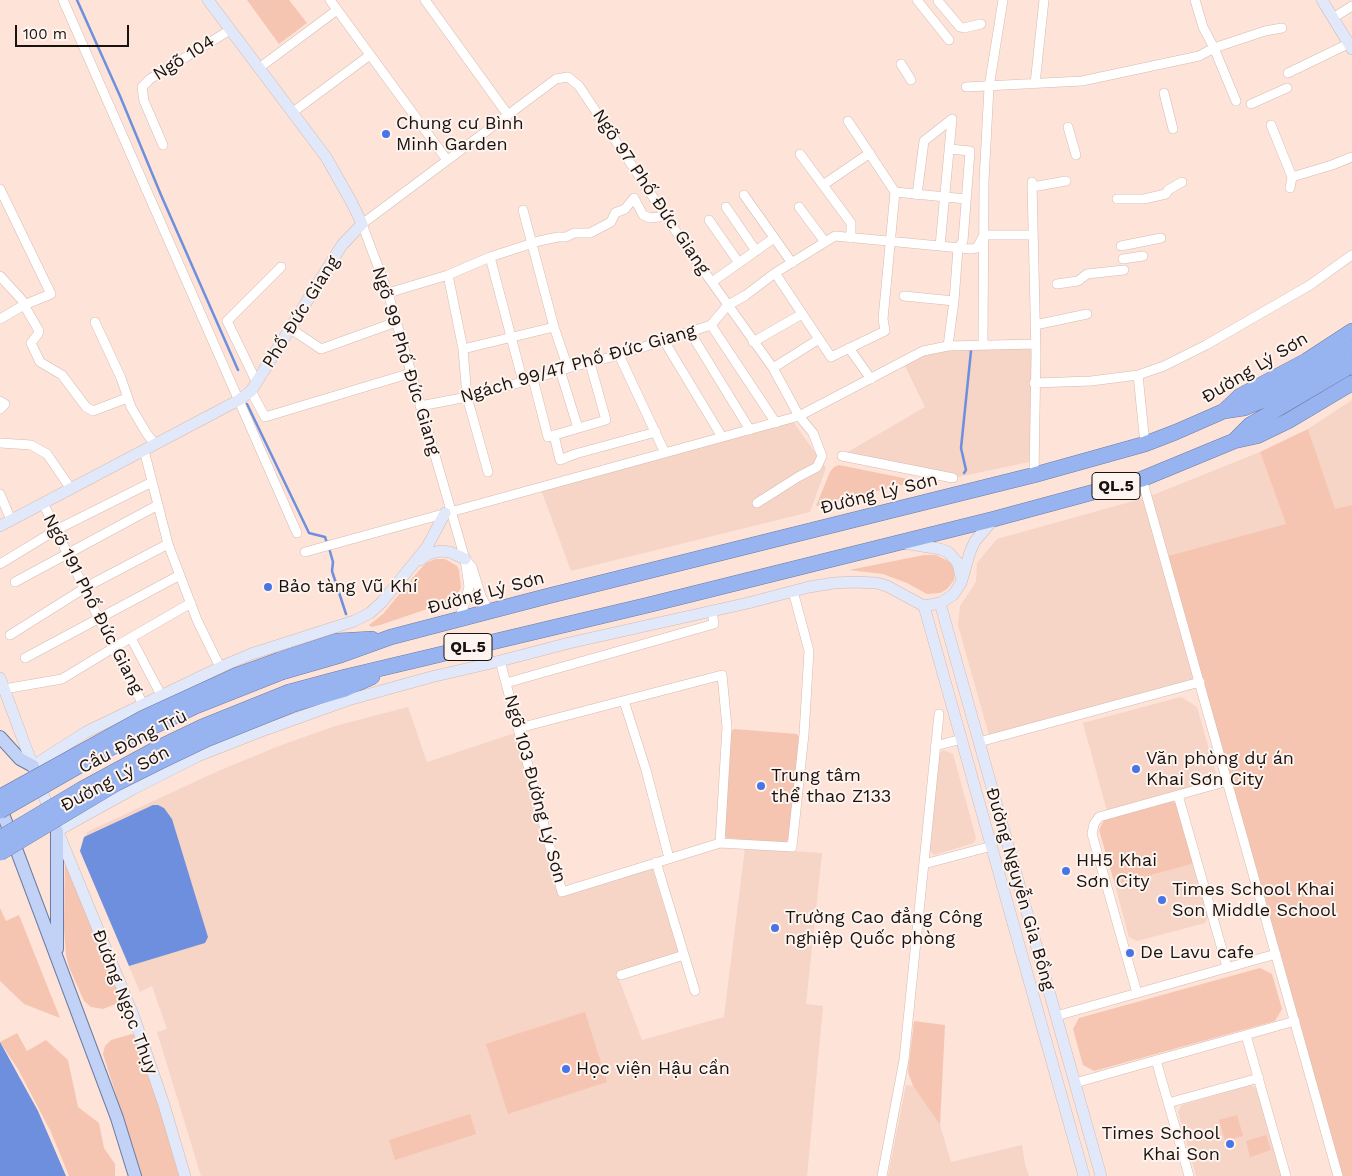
<!DOCTYPE html>
<meta charset="utf-8">
<style>
body{margin:0}
#map{position:relative;width:1352px;height:1176px;overflow:hidden;background:#fde3d8;font-family:"Work Sans",sans-serif}
canvas{display:block}
.scale{position:absolute;left:15px;top:25px;width:114px;height:22px;box-sizing:border-box;border:2px solid #1a120e;border-top:0;padding-left:6px;font-size:15px;line-height:18px;white-space:nowrap;color:#1a120e;-webkit-text-stroke:4px #fef4ef;paint-order:stroke}
</style>
<div id="map">
<canvas width="1352" height="1176"></canvas>
<div class="scale">100 m</div>
</div>
<script>
const ctx = document.querySelector('canvas').getContext('2d');
ctx.lineJoin = 'round';
function fillPath(path, color) {
  ctx.fillStyle = color;
  ctx.fill(path, 'evenodd');
}
function shape(rows) {
  const path = new Path2D();
  for (const r of rows) {
    path.moveTo(r[0], r[1]);
    for (let i = 2; i < r.length; i += 2) path.lineTo(r[i], r[i + 1]);
  }
  return path;
}
function stroke(path, color, width, dash) {
  ctx.strokeStyle = color;
  ctx.lineWidth = width;
  ctx.lineCap = dash ? 'butt' : 'round';
  ctx.setLineDash(dash || []);
  ctx.stroke(path);
}
function label(font, color, halo, rows, align = 'center') {
  ctx.font = font + ' "Work Sans",sans-serif';
  ctx.lineWidth = 4;
  ctx.setLineDash([]);
  ctx.textBaseline = 'middle';
  ctx.strokeStyle = halo;
  ctx.fillStyle = color;
  for (const [text, x, y, turn = 0] of rows) {
    ctx.save();
    ctx.translate(x, y);
    ctx.rotate((+turn || 0) * Math.PI / 180);
    ctx.textAlign = isNaN(turn) ? turn : align;
    if (halo) ctx.strokeText(text, 0, 0);
    ctx.fillText(text, 0, 0);
    ctx.restore();
  }
}
const built = shape([
 [1036,344,1034,461,953,478,836,459,925,407,903,362,948,346],
 [1352,400,1352,505,1335,510,1308,429],
 [792,420,826,468,810,512,571,571,540,487],
 [1260,452,1286,524,1200,682,990,739,958,625,960,606,976,582,977,563,997,539,1148,497],
 [1181,697,1197,707,1216,774,1211,782,1107,811,1083,723],
 [408,707,427,762,515,733,560,896,652,868,679,954,617,974,642,1040,724,1017,745,848,822,853,806,1004,823,1006,807,1176,201,1176,157,1032,167,1029,152,986,140,992,80,851,87,832,216,772,279,746,335,726],
 [943,750,953,754,976,838,974,843,934,855,929,850,939,754],
 [1195,863,1209,915,1205,923,1137,941,1129,937,1115,885],
 [906,1085,913,1086,940,1125,951,1162,1022,1145,1025,1165,1029,1176,888,1176],
 [1251,1085,1258,1090,1282,1176,1196,1176,1178,1112,1182,1105]
]);
const green = shape([
 [247,0,289,0,307,23,279,44],
 [1308,429,1335,509,1352,505,1352,1176,1341,1176,1165,557,1286,524,1260,452],
 [839,465,918,481,816,506,830,472,834,467],
 [924,555,936,555,950,562,955,571,954,580,947,589,940,593,927,594,907,583,883,574,849,570],
 [435,559,445,559,457,566,459,570,461,588,454,600,380,625,371,627,369,625,383,614,414,576,426,563],
 [734,729,797,734,801,740,793,836,784,843,727,838,722,832,728,734],
 [1172,801,1177,804,1195,863,1115,885,1099,830,1104,820],
 [65,857,123,1001,103,1009,91,1007,84,1001,69,967,66,955,64,928],
 [0,908,6,921,19,915,60,1018,24,1004,0,981],
 [1260,968,1272,974,1282,1009,1275,1021,1094,1071,1083,1065,1073,1029,1079,1018],
 [585,1012,607,1082,508,1114,486,1044],
 [914,1021,945,1025,940,1125,913,1086,908,1072],
 [17,1033,27,1051,46,1040,68,1060,78,1107,99,1123,104,1148,115,1164,115,1176,69,1176,51,1132,18,1069,0,1042],
 [132,1034,135,1035,143,1054,180,1176,142,1176,103,1054,105,1046,111,1040],
 [470,1114,476,1134,395,1160,389,1140],
 [1237,1115,1243,1136,1225,1141,1219,1120],
 [1266,1135,1271,1150,1250,1157,1246,1141]
]);
const water = shape([
 [153,805,158,805,164,808,172,819,208,937,205,943,129,966,80,851,84,837],
 [0,1042,38,1111,66,1176,0,1176]
]);
const stream = shape([
 [77,0,120,96,161,195,238,370],
 [247,404,309,533,325,537,327,543],
 [964,473,966,470,961,448,971,351],
 [329,548,333,562,332,571,346,614]
]);
const street = shape([
 [63,0,297,533],
 [330,0,447,160],
 [425,0,508,115],
 [917,0,949,40],
 [1195,0,1203,27,1214,48,1236,101],
 [938,1,960,27,964,28,981,24],
 [1333,18,1352,6],
 [1214,48,1265,31,1282,28],
 [901,64,911,80],
 [259,68,337,10],
 [1288,73,1346,45,1350,46],
 [1035,84,1044,0],
 [966,87,1082,81,1199,56,1214,48],
 [1164,93,1173,129],
 [1251,104,1287,88],
 [293,112,370,55],
 [848,121,895,192],
 [1271,125,1292,177,1332,165,1352,157],
 [1068,127,1076,155],
 [163,145,144,101,142,87,150,79,230,30],
 [800,154,851,223,851,238],
 [1032,182,1036,354,1034,475],
 [823,185,870,153],
 [1032,187,1066,181],
 [1290,188,1292,177],
 [0,189,51,294,24,305,39,331,38,334,31,343,40,362,62,375,86,407,93,411,127,398],
 [744,195,792,263],
 [917,195,924,141,952,119],
 [1117,199,1144,199,1166,194,1168,190,1182,182],
 [726,207,756,251],
 [799,207,825,242],
 [523,210,554,327,568,368],
 [709,220,739,263],
 [940,246,952,119],
 [1121,246,1161,238],
 [490,257,523,382],
 [1123,259,1143,256],
 [775,273,831,357,885,331,883,319,895,192,966,199],
 [448,275,463,349,467,397,488,472],
 [0,276,22,300,24,305,0,319],
 [712,282,774,238],
 [1057,284,1078,281,1087,274,1124,270],
 [388,293,448,275,490,257,539,241,558,237,566,237,574,233,590,233,611,222,615,213,625,209,634,198,643,215,650,218,659,217,665,213],
 [904,296,954,301],
 [95,322,121,378,131,407,147,434,155,444],
 [711,325,776,423],
 [1035,325,1087,314],
 [291,329,321,349,396,322],
 [690,332,750,430],
 [663,339,722,437],
 [753,342,802,314],
 [983,345,984,181,989,87,1003,0],
 [948,346,954,301,958,248,963,241,970,151,949,149],
 [849,348,871,379],
 [463,349,554,327],
 [619,355,665,453],
 [773,368,819,339],
 [560,370,578,428],
 [1138,375,1145,444],
 [533,379,548,437,606,420,590,363],
 [257,383,227,321,281,267],
 [1034,383,1091,381,1138,375,1164,366,1206,345,1310,285,1352,255],
 [251,391,265,417,411,373],
 [0,401,5,404,0,409],
 [420,406,467,397,533,379,568,368,619,355,711,325,727,306,746,295,775,273,835,236,971,249,977,248,984,235,1033,235],
 [554,435,560,460,575,454,656,432],
 [0,443,31,445,47,454,71,489],
 [144,450,168,544,197,620,220,667],
 [842,456,953,478],
 [1142,479,1338,1176],
 [0,494,11,520],
 [43,503,113,648,143,704],
 [305,552,799,416,923,351,948,346,1036,344],
 [465,559,472,567,481,596,489,612],
 [0,564,56,530,152,482],
 [15,582,158,505],
 [458,620,463,609,469,587,465,559,388,293,362,224,556,79,568,77,579,86,681,239,773,368,799,416,813,433,822,456,817,467,798,477,757,503],
 [10,635,88,586,168,544],
 [131,638,161,695],
 [25,658,180,575],
 [500,661,562,892,720,843,792,847,804,734,809,651,793,591],
 [506,683,714,624,712,611],
 [4,689,62,679,113,648,191,603],
 [624,701,646,770,669,858],
 [519,728,722,675,727,727,720,843],
 [979,742,1200,682],
 [935,746,962,739],
 [1178,795,1227,967],
 [656,862,695,991],
 [924,864,992,846],
 [621,975,684,955],
 [1137,993,1092,834,1094,824,1099,817,1228,781],
 [1056,1016,1276,954],
 [1246,1035,1286,1176],
 [1156,1060,1189,1176],
 [1075,1083,1295,1021],
 [1168,1103,1259,1078],
 [882,1176,904,1060,939,714]
]);
const secondary = shape([
 [1322,0,1352,49],
 [0,526,239,400,251,391,342,245,362,224,352,203,326,157,208,0],
 [904,543,940,549,948,552,958,563,961,577],
 [420,560,428,554,440,551,450,552,465,559],
 [940,603,1101,1176],
 [924,606,1084,1176],
 [0,678,51,815],
 [33,766,86,732,225,665,251,654,354,621,370,613,382,602,427,547,445,513],
 [57,831,133,789,198,756,267,729,348,700,431,677,500,661,569,643,748,603,809,587,834,583,853,582,877,583,887,586,924,606,940,603,953,595,961,583,970,552,975,541,994,519],
 [58,832,134,1017,164,1105,185,1176]
]);
const primary = shape([
 [0,737,20,759,33,766],
 [0,806,117,1118,135,1176],
 [57,949,57,831]
]);
const highway = shape([
 [1224,411,1244,408,1268,398,1307,377,1352,348],
 [1234,441,1250,425,1352,365],
 [279,660,337,641,372,639],
 [282,672,341,655,391,637,548,596,1034,475,1145,444,1176,432,1224,411,1240,396,1306,361,1352,331],
 [289,692,345,677,648,605,994,519,1142,479,1234,441,1257,436,1288,421,1352,383],
 [294,704,345,689,372,677]
]);
const highwayBridge = shape([
 [0,797,143,718,237,675,279,660],
 [0,811,103,752,148,729,196,706,282,672],
 [0,838,82,789,156,749,202,727,289,692],
 [0,853,117,783,161,761,207,739,294,704]
]);
const markers = [
 [386,134,5,"#4874e6"],
 [268,587,5,"#4874e6"],
 [1136,769,5,"#4874e6"],
 [761,786,5,"#4874e6"],
 [1066,871,5,"#4874e6"],
 [1162,900,5,"#4874e6"],
 [775,928,5,"#4874e6"],
 [1130,953,5,"#4874e6"],
 [566,1069,5,"#4874e6"],
 [1230,1144,5,"#4874e6"]
];
const shields = [
 [1116,486,48],
 [468,647,48]
];
const shieldNames = [
 ["QL.5",1116,486],
 ["QL.5",468,647]
];
const streetNames = [
 ["Ngõ 104",184,58,-32],
 ["Ngõ 97 Phố Đức Giang",651,192,56],
 ["Phố Đức Giang",301,312,-58],
 ["Ngõ 99 Phố Đức Giang",406,361,73],
 ["Ngách 99/47 Phố Đức Giang",578,364,-16],
 ["Đường Lý Sơn",1255,368,-31],
 ["Đường Lý Sơn",879,494,-14],
 ["Đường Lý Sơn",486,593,-15],
 ["Ngõ 191 Phố Đức Giang",93,604,63],
 ["Cầu Đông Trù",133,742,-27],
 ["Đường Lý Sơn",115,779,-28],
 ["Ngõ 103 Đường Lý Sơn",535,789,75],
 ["Đường Nguyễn Gia Bồng",1020,889,74],
 ["Đường Ngọc Thụy",125,1002,69]
];
const poiNames = [
 ["Chung cư Bình",396,124],
 ["Minh Garden",396,145],
 ["Bảo tàng Vũ Khí",278,587],
 ["Văn phòng dự án",1146,759],
 ["Khai Sơn City",1146,780],
 ["Trung tâm",771,776],
 ["thể thao Z133",771,797],
 ["HH5 Khai",1076,861],
 ["Sơn City",1076,882],
 ["Times School Khai",1172,890],
 ["Son Middle School",1172,911],
 ["Trường Cao đẳng Công",785,918],
 ["nghiệp Quốc phòng",785,939],
 ["De Lavu cafe",1140,953],
 ["Học viện Hậu cần",576,1069],
 ["Times School",1220,1134,"right"],
 ["Khai Son",1220,1155,"right"]
];
fillPath(built, '#f6d4c6');
fillPath(green, '#f5c5b1');
fillPath(water, '#6e8fdd');
stroke(stream, '#6e8fdd', 2.5);
stroke(street, '#d4bbb1', 10);
stroke(secondary, '#d4bbb1', 12);
stroke(primary, '#6c7ba1', 14);
stroke(highway, '#6c7ba1', 16);
stroke(street, '#fff', 9);
stroke(secondary, '#e0e8fa', 11);
stroke(primary, '#c1d2f6', 12);
stroke(highway, '#98b4f0', 15);
stroke(highwayBridge, '#6c7ba1', 16, []);
stroke(highwayBridge, '#98b4f0', 15);
for (const [x, y, r, color] of markers) {
  const dot = new Path2D();
  dot.arc(x, y, r, 0, 2 * Math.PI);
  ctx.fillStyle = color;
  ctx.fill(dot);
  stroke(dot, '#fef4ef', 2);
}
for (const [x, y, w] of shields) {
  const box = new Path2D();
  box.roundRect(x - w / 2, y - 13.5, w, 27, 4);
  ctx.fillStyle = '#fef4ef';
  ctx.fill(box);
  stroke(box, '#1a120e', 1);
}
label('bold 16px', '#1a120e', null, shieldNames);
label('18px', '#1a120e', '#fef4ef', streetNames);
label('18px', '#1a120e', '#fef4ef', poiNames, 'left');
</script>
